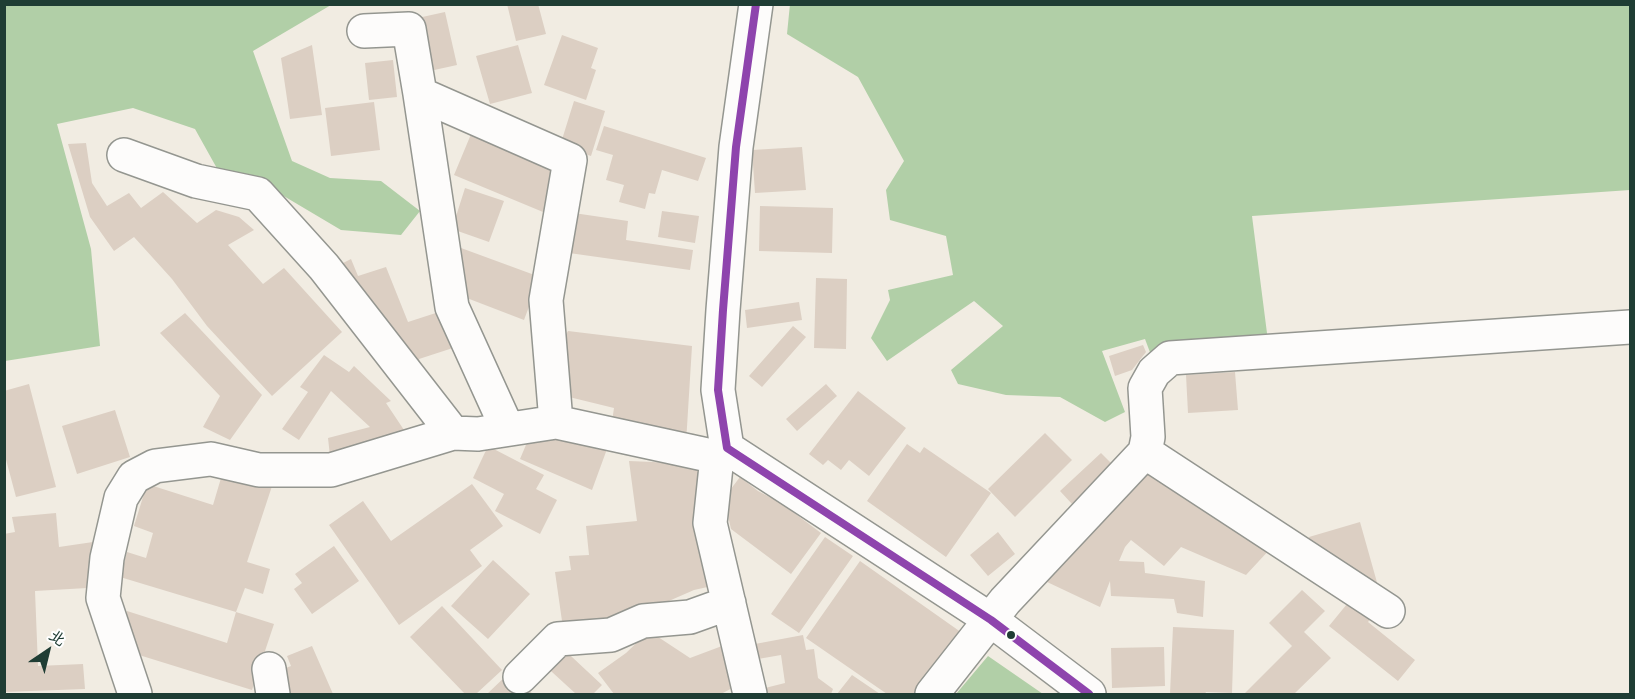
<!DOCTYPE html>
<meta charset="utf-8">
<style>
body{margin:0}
#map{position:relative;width:1635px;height:699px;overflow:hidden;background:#f1ece2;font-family:"Playpen Sans","LXGW WenKai TC",sans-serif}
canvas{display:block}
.frame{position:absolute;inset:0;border:6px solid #1f3d34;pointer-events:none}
.north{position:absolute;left:18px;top:621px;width:60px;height:60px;-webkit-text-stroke:4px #fff;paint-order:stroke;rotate:35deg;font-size:16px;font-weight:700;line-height:24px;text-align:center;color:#1f3d34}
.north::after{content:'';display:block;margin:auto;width:21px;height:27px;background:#1f3d34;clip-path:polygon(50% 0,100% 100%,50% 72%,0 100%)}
</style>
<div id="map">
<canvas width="1635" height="699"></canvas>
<div class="frame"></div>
<div class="north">北</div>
</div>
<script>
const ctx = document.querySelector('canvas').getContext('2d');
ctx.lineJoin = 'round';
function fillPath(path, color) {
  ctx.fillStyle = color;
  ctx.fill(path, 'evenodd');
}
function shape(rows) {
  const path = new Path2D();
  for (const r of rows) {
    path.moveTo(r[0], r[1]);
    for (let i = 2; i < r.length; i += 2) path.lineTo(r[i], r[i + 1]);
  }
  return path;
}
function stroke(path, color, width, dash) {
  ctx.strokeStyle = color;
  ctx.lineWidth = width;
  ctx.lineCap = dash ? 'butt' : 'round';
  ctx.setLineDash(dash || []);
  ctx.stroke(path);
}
const forest = shape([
 [790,4,1630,5,1630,190,1252,216,1268,341,1151,355,1145,339,1102,351,1125,412,1105,422,1060,397,1006,395,958,384,951,370,1003,326,974,301,887,361,871,338,890,300,888,290,953,275,946,236,890,220,886,190,904,161,858,77,787,34],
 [5,5,331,5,253,51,292,161,330,178,381,181,420,211,401,235,341,230,282,195,219,172,195,129,133,108,57,124,91,249,100,346,5,361],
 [988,656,1043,694,956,694]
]);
const building = shape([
 [507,4,538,4,546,34,516,41],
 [445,12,457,65,416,74,404,21],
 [562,35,598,48,591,68,596,70,586,100,544,85],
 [312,45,322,115,290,119,281,58],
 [518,45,532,93,490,104,476,56],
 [393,60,397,97,369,100,365,63],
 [574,101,605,111,591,156,560,146],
 [374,102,380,150,331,156,325,108],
 [604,126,706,158,698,181,662,170,655,194,649,193,645,209,619,202,624,185,606,180,613,155,596,150],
 [474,127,563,164,543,212,454,175],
 [86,143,92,183,107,206,129,193,141,208,163,192,197,223,216,210,239,217,254,230,228,245,263,284,284,268,342,332,272,396,207,326,172,279,134,237,114,251,90,217,68,144],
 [802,147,806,190,755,193,752,150],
 [465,188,504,201,489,242,452,229],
 [760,206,833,208,832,253,759,251],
 [662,211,699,216,695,243,658,237],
 [567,212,628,221,626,240,693,250,690,270,562,252],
 [461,248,540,277,524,320,446,290],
 [351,259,358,276,386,267,408,322,445,310,462,345,419,359,426,381,331,269],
 [816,278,847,279,846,349,814,348],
 [799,302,802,320,747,328,745,310],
 [185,313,262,395,230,440,203,427,220,396,160,333],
 [793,326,806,337,762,387,749,376],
 [568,331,692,346,686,443,611,428,614,408,565,396,561,344],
 [1143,345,1146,352,1132,370,1115,376,1109,356],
 [324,355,349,372,354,366,391,401,386,403,406,433,330,456,328,438,370,427,331,391,299,440,282,429,308,392,300,387],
 [1235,372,1238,410,1188,413,1186,375],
 [29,384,56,487,16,497,4,452,4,391],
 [826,384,837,396,797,431,786,419],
 [858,391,906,428,869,476,849,460,841,470,828,460,823,465,809,454],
 [115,410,130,457,77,474,62,426],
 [531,433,607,449,592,490,520,459],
 [1045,433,1072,460,1015,517,988,489],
 [907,444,920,453,924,447,991,493,946,557,867,501],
 [488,446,544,475,536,489,557,500,540,534,495,511,504,494,473,478],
 [1101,453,1118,470,1091,486,1072,504,1060,491],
 [629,461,699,464,700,514,712,586,694,590,623,621,563,628,555,572,571,570,569,556,589,555,586,526,637,521],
 [1149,465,1271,548,1246,575,1181,547,1164,566,1131,540,1125,547,1119,561,1144,562,1145,573,1205,581,1203,617,1177,613,1174,599,1111,596,1110,581,1100,607,1045,581],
 [224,468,273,483,247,562,270,569,263,594,245,588,236,612,120,577,127,552,146,558,153,533,134,526,147,484,213,505],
 [740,477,758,491,781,503,821,533,791,574,731,529,724,498],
 [472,484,503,526,470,550,482,566,399,625,329,525,363,501,391,541],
 [56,513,59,547,93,542,87,588,35,591,38,666,83,664,85,689,4,692,4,534,15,532,12,517],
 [1360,522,1378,586,1315,557,1309,537],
 [998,532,1015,554,988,576,970,555],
 [825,537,853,556,799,633,771,614],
 [334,546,359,581,312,614,294,589,302,583,295,574],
 [493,560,530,594,488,639,451,606],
 [860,561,965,635,922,694,887,694,806,638],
 [1302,590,1325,611,1304,632,1331,658,1294,694,1244,694,1292,646,1269,623],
 [1347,604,1355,605,1371,618,1368,622,1415,660,1398,681,1329,626],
 [442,606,502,670,476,694,465,694,410,637],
 [127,611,227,643,236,612,274,624,252,690,139,655,124,628],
 [1173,627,1234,630,1232,693,1206,692,1205,694,1170,694],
 [649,631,690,658,722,646,736,686,721,694,614,694,598,673,626,653],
 [803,635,806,650,814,649,818,678,833,689,831,694,766,694,765,688,785,683,781,655,758,659,755,644],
 [557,643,602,685,593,694,576,694,540,661],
 [312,646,333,694,288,694,278,671,291,666,287,656],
 [1164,647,1165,686,1112,688,1111,648],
 [509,673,533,694,487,694],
 [852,675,880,694,837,694]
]);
const minor = shape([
 [364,31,409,29,420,94,570,160,546,300,556,422],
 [420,94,452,307,507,428],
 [124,155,196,181,258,194,324,267,453,433],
 [727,448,717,457,710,523,750,694],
 [1145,452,1388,611],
 [269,669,273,694],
 [520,677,558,639,611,635,643,621,690,617,729,603],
 [135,694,103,598,107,558,121,498,134,477,155,466,211,459,259,470,331,470,453,433,478,434,556,422,717,457],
 [932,694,1005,601,1145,452,1148,437,1145,388,1154,372,1170,358,1630,327]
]);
const major = shape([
 [756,4,736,147,723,310,718,390,727,448,991,620,1089,694]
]);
const bus1 = shape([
 [756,4,736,147,723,310,718,390,727,448,991,620,1089,694]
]);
const markers = [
 [1011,635,5,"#1f3d34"]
];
fillPath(forest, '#b1cfa7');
fillPath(building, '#dccfc3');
stroke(minor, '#949690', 36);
stroke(major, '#949690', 36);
stroke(minor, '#fdfcfb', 33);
stroke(major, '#fdfcfb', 33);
stroke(bus1, '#8e44ad', 8);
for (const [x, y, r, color] of markers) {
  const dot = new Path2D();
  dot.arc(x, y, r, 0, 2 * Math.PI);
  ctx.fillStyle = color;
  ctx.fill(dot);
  stroke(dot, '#fff', 2);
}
</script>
